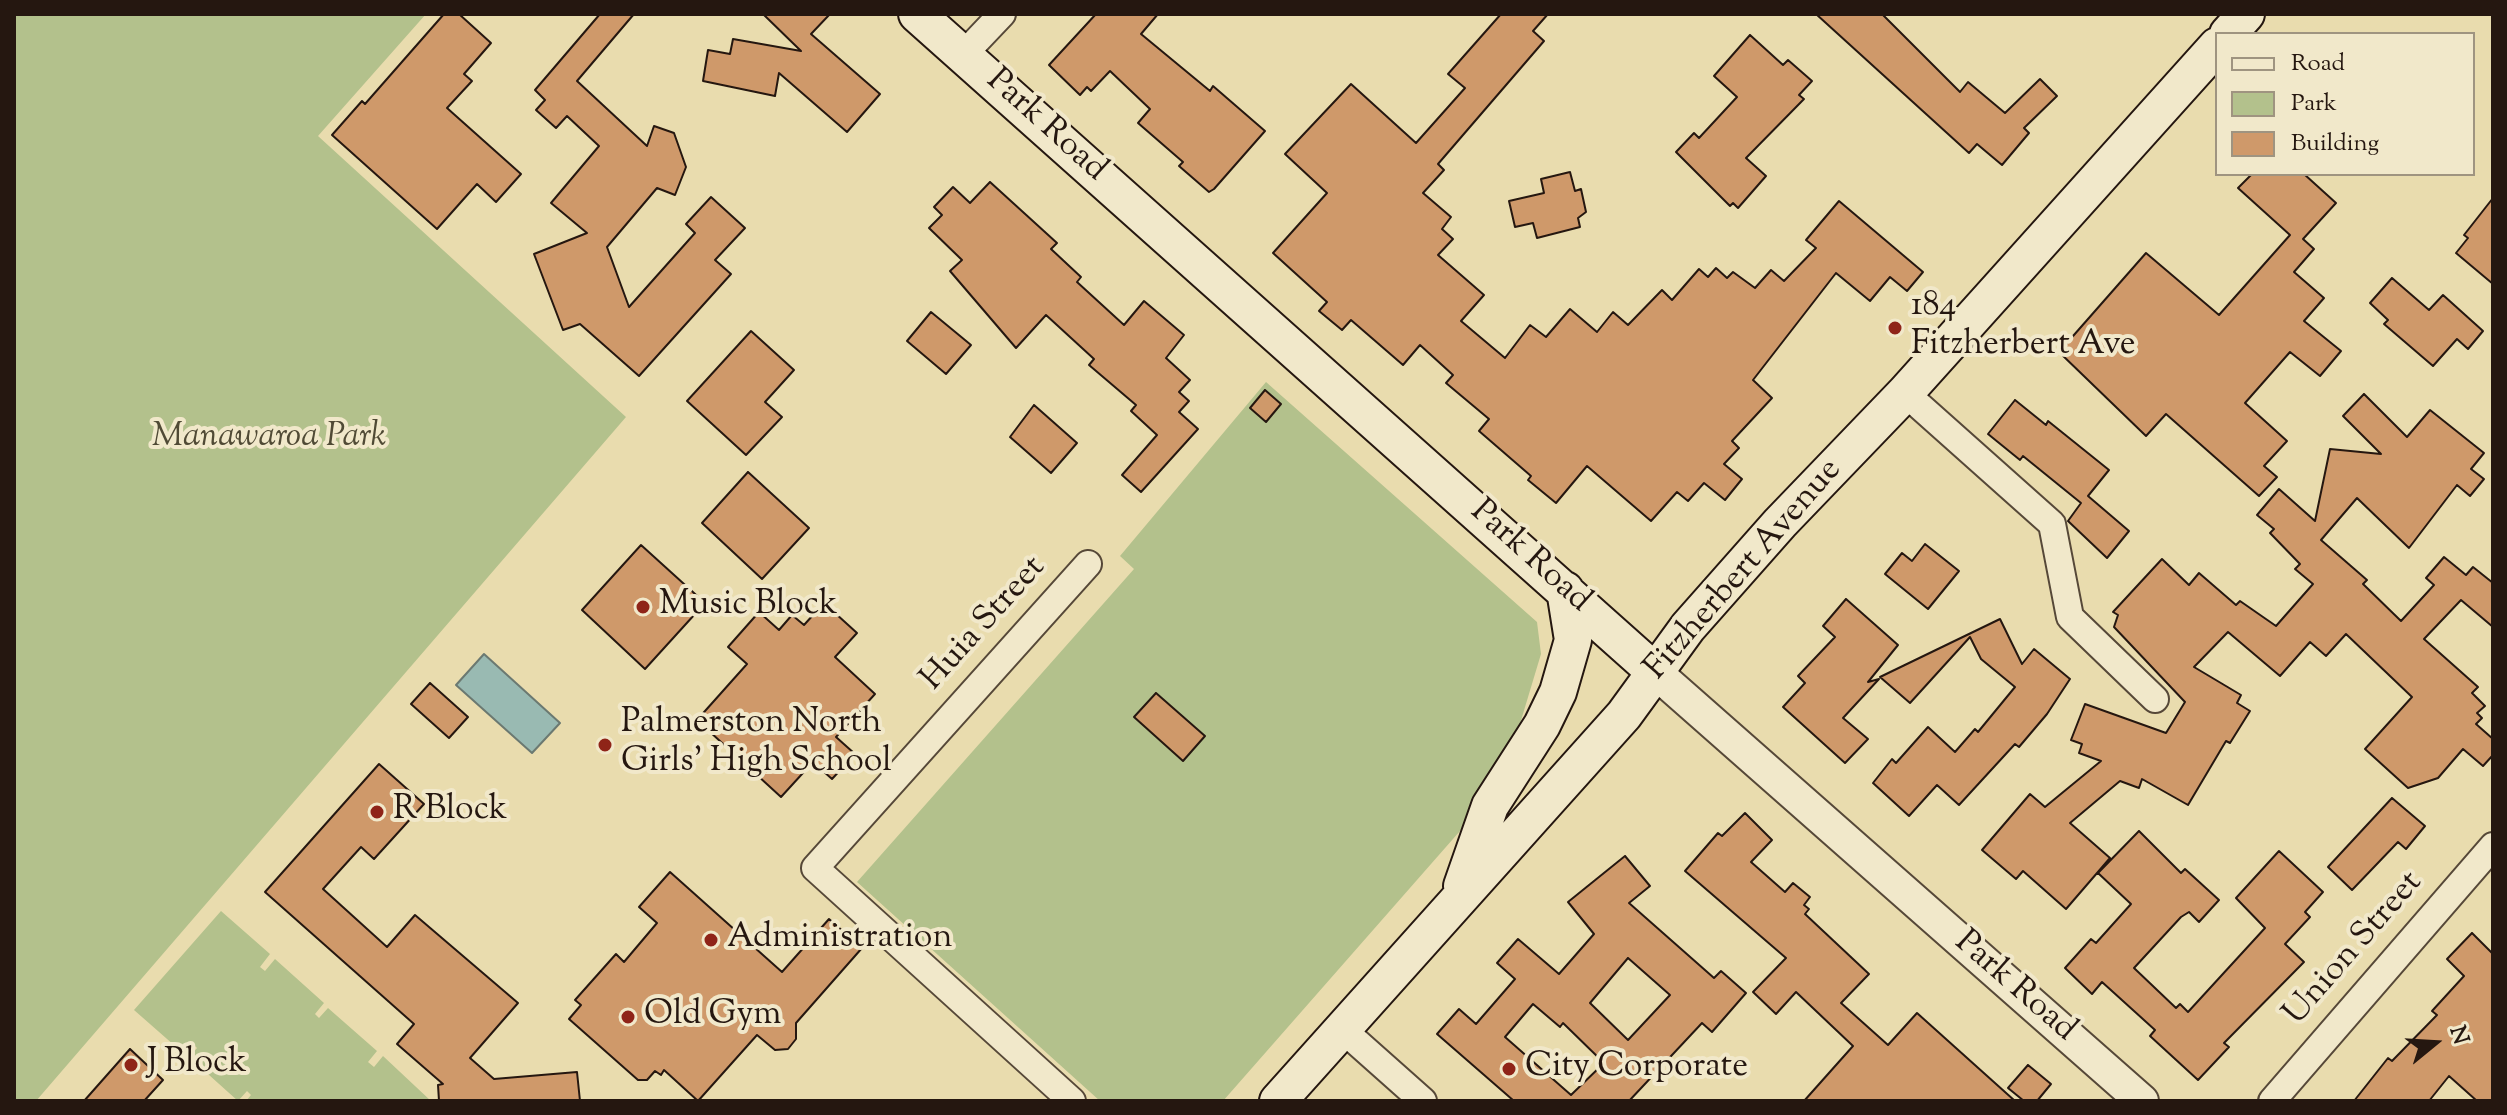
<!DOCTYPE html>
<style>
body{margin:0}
#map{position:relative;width:2507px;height:1115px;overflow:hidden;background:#e9dcae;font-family:"Sorts Mill Goudy",serif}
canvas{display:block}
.frame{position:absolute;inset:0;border:16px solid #251710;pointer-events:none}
.legend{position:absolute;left:2215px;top:32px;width:260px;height:144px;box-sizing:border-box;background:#f1e8ca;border:2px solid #9f9480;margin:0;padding:10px 14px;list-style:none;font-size:24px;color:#251710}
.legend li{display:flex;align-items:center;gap:16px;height:40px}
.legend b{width:40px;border:2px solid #9f9480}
.north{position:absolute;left:2395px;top:1003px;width:80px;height:80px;-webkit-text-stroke:6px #f1e8ca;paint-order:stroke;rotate:72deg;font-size:22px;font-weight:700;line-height:32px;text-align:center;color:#251710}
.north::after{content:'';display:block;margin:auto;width:28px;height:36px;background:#251710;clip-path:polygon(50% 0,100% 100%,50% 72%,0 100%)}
</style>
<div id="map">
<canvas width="2507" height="1115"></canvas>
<div class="frame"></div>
<ul class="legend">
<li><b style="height:10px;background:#f1e8ca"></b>Road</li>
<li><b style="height:22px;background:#b3c18c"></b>Park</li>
<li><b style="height:22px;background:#cf996a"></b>Building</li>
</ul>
<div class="north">N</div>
</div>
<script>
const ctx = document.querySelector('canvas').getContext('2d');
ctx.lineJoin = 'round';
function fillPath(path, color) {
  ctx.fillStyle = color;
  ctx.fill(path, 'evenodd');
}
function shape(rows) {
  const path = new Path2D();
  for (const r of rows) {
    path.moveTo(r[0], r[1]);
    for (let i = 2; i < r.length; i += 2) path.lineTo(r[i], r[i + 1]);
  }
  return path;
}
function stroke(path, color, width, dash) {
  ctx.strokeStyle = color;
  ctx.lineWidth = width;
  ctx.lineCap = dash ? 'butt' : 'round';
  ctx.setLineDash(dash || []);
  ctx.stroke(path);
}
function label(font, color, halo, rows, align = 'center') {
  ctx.font = font + ' "Sorts Mill Goudy",serif';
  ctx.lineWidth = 8;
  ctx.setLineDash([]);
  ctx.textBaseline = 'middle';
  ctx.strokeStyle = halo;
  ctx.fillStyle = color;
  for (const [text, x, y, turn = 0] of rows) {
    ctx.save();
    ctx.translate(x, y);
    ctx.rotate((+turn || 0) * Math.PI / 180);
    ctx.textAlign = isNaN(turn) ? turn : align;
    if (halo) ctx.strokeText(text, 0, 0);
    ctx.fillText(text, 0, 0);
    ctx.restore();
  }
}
const green = shape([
 [14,14,426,14,318,136,626,417,36,1101,14,1101],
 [1266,382,1537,622,1541,654,1516,737,1467,823,1223,1101,1100,1101,857,882,1134,569,1120,556],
 [221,911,270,954,260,967,265,971,275,959,324,1003,315,1014,319,1018,328,1008,377,1051,368,1062,374,1067,383,1056,431,1101,246,1101,251,1095,247,1091,238,1101,189,1057,197,1048,192,1043,183,1053,134,1010]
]);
const water = shape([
 [484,654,560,723,532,753,456,685,484,654]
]);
const building = shape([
 [444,14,459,14,491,43,464,74,472,81,447,108,521,174,496,202,477,184,437,229,332,135,362,101,365,104,444,14],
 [600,14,634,14,577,81,647,146,654,126,674,133,686,167,675,195,657,188,607,247,629,307,695,233,686,224,711,197,745,228,715,260,731,274,639,376,580,324,563,330,534,254,587,233,551,203,599,146,567,116,556,128,536,110,545,100,535,90,600,14],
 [763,14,830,14,811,34,880,94,847,132,779,73,775,96,703,81,708,50,730,54,733,39,801,51,763,14],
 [1096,14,1158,14,1141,34,1210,91,1213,86,1265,131,1214,189,1209,192,1179,166,1183,162,1138,123,1150,109,1110,71,1091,91,1087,87,1080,95,1049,65,1096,14],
 [1501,14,1548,14,1533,31,1544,41,1438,164,1444,170,1423,193,1451,217,1442,229,1453,239,1438,255,1484,295,1461,321,1505,358,1530,325,1546,337,1570,309,1597,332,1613,312,1628,325,1662,290,1672,300,1699,269,1708,277,1716,268,1727,278,1733,272,1755,288,1771,270,1784,281,1816,248,1806,240,1839,201,1923,272,1907,291,1890,277,1870,301,1836,273,1753,380,1772,398,1732,441,1739,448,1724,464,1742,479,1725,500,1704,483,1688,501,1677,492,1651,521,1587,466,1556,503,1528,480,1531,476,1479,431,1489,419,1446,383,1453,375,1420,345,1403,365,1351,320,1342,330,1319,311,1327,302,1273,253,1327,193,1285,154,1351,84,1416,143,1465,88,1448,74,1501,14],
 [1816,14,1882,14,1960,92,1968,82,2005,113,2040,79,2057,96,2024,128,2029,133,2002,165,1977,144,1969,153,1816,14],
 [1750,35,1783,65,1788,60,1812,81,1799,95,1804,99,1746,158,1766,176,1738,208,1733,203,1730,206,1676,152,1694,133,1699,138,1737,97,1714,76,1750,35],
 [1570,172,1575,191,1581,189,1586,212,1578,218,1580,227,1537,238,1533,223,1515,227,1509,201,1544,193,1541,179,1570,172],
 [2252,174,2304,174,2336,203,2303,239,2314,249,2294,272,2324,298,2304,321,2341,351,2320,376,2290,352,2245,403,2287,441,2264,466,2277,477,2259,496,2166,414,2146,436,2059,352,2146,253,2219,315,2290,235,2238,188,2252,174],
 [990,182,1057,243,1051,249,1081,277,1077,282,1124,325,1144,301,1184,335,1166,358,1190,380,1179,392,1189,401,1179,412,1198,429,1141,492,1122,475,1157,435,1131,411,1136,405,1089,365,1094,359,1046,315,1016,348,950,271,962,260,929,228,942,215,934,207,953,187,970,203,990,182],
 [2493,198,2493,284,2456,253,2468,238,2464,235,2493,198],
 [2392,278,2429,310,2443,295,2483,331,2468,349,2457,339,2433,366,2384,324,2388,320,2370,303,2392,278],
 [931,312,971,345,946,374,907,341,931,312],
 [751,331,794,370,765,402,782,417,746,455,687,401,751,331],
 [1265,390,1281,404,1266,422,1250,408,1265,390],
 [2364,394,2407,437,2430,410,2484,453,2471,469,2484,479,2470,496,2457,485,2409,548,2357,498,2321,540,2367,580,2363,584,2401,621,2434,585,2426,578,2444,557,2466,575,2473,567,2493,583,2493,627,2461,600,2424,639,2478,687,2472,693,2485,706,2477,713,2482,718,2476,724,2493,739,2493,755,2483,766,2463,749,2438,778,2408,788,2365,749,2412,697,2346,634,2326,656,2310,642,2280,676,2228,632,2194,667,2241,695,2237,703,2250,711,2230,743,2226,741,2188,805,2142,779,2139,788,2120,781,2070,823,2110,858,2066,909,2023,871,2016,879,1982,850,2030,794,2045,807,2101,761,2079,753,2082,744,2071,740,2085,704,2166,733,2185,702,2114,627,2118,615,2113,612,2162,559,2189,585,2199,573,2236,605,2240,601,2276,626,2313,584,2295,569,2300,564,2270,533,2274,529,2257,515,2279,489,2315,521,2330,449,2381,454,2343,416,2364,394],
 [2015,400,2046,425,2048,421,2109,470,2088,496,2129,531,2107,558,2068,521,2081,503,2023,456,2020,460,1988,434,2015,400],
 [1034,405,1077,443,1051,473,1010,437,1034,405],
 [748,472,809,528,762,579,702,523,748,472],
 [1925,544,1959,571,1928,609,1885,574,1902,553,1912,561,1925,544],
 [641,545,705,603,645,669,582,610,641,545],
 [1846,599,1898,645,1868,682,1879,679,1843,718,1868,739,1845,763,1783,707,1805,683,1798,676,1835,637,1823,626,1846,599],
 [824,603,857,633,835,657,875,694,836,737,855,754,832,779,813,762,781,797,697,720,747,664,728,647,759,612,779,630,792,615,804,625,824,603],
 [2000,619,2022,664,2034,649,2070,679,2047,714,2019,747,2015,744,1959,805,1937,785,1909,816,1873,783,1892,759,1896,763,1928,727,1955,752,1975,729,1978,732,2015,687,1981,659,1970,637,1910,703,1880,677,2000,619],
 [430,683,468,717,449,738,411,704,430,683],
 [1156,693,1205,736,1183,761,1134,717,1156,693],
 [379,764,424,804,374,859,361,847,323,889,387,947,415,915,518,1003,470,1058,494,1079,577,1072,580,1101,439,1101,438,1085,443,1084,397,1044,414,1024,265,892,379,764],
 [2392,798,2425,826,2406,849,2398,842,2352,890,2328,867,2392,798],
 [1745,813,1772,840,1751,862,1785,892,1793,883,1810,897,1804,905,1809,909,1805,914,1869,974,1841,1003,1888,1045,1917,1013,2015,1101,1804,1101,1853,1046,1796,992,1776,1014,1753,992,1786,958,1685,871,1718,833,1722,836,1745,813],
 [2139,831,2181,873,2185,869,2219,900,2199,922,2189,912,2181,917,2134,968,2176,1008,2180,1004,2188,1012,2265,928,2236,898,2279,851,2323,892,2305,912,2310,917,2285,944,2304,962,2224,1043,2229,1047,2198,1080,2150,1036,2155,1030,2102,982,2092,994,2065,968,2091,939,2096,943,2131,904,2098,873,2139,831],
 [1625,856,1650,886,1629,903,1714,978,1721,971,1746,993,1712,1032,1702,1023,1629,1101,1514,1101,1437,1034,1459,1009,1476,1024,1515,979,1497,963,1518,939,1559,974,1594,934,1568,902,1625,856],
 [1628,958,1670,995,1628,1040,1590,1003,1628,958],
 [1533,1004,1560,1027,1563,1023,1604,1063,1571,1095,1505,1037,1533,1004],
 [670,872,782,972,829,919,862,948,796,1023,796,1039,788,1049,775,1050,757,1035,698,1101,664,1070,661,1075,655,1071,647,1080,638,1080,569,1019,581,1005,575,1000,616,954,624,962,657,923,639,907,670,872],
 [2472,933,2493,954,2493,1101,2477,1101,2449,1076,2429,1101,2354,1101,2388,1058,2392,1061,2437,1015,2432,1011,2464,976,2447,959,2472,933],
 [130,1049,163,1080,144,1101,84,1101,130,1049],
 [2028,1065,2051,1084,2037,1101,2024,1101,2008,1088,2028,1065]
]);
const minor = shape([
 [964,54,1002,14],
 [1905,393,2052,524,2070,617,2155,699],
 [1342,1029,1423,1101],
 [1072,1101,815,868,1088,564],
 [2272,1101,2493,846]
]);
const tertiary = shape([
 [1654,671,2142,1101]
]);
const secondary = shape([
 [917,14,1654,671],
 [2228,34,2246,14],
 [1462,886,1490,806,1542,725,1558,692,1573,640,1565,590],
 [1278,1101,1624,715,1688,627,1780,523,1905,393,2217,46]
]);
const markers = [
 [1895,328,8,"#8f2418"],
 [643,607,8,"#8f2418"],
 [605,745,8,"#8f2418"],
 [377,812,8,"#8f2418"],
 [711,940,8,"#8f2418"],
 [628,1017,8,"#8f2418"],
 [131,1065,8,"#8f2418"],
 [1509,1069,8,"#8f2418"]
];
const streetNames = [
 ["Park Road",1045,127,42],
 ["Park Road",1529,558,42],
 ["Fitzherbert Avenue",1745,571,-49],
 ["Huia Street",985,625,-48],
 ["Union Street",2355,950,-49],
 ["Park Road",2014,988,41]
];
const poiNames = [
 ["184",1911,308],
 ["Fitzherbert Ave",1911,347],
 ["Music Block",659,607],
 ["Palmerston North",621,725],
 ["Girls' High School",621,764],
 ["R Block",393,812],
 ["Administration",727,940],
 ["Old Gym",644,1017],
 ["J Block",147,1065],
 ["City Corporate",1525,1069]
];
const parkNames = [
 ["Manawaroa Park",269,439]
];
fillPath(green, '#b3c18c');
fillPath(water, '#99bab2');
stroke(water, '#6b7971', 2);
fillPath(building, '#cf996a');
stroke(building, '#251710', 2);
stroke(minor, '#564838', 30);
stroke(tertiary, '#564838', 36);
stroke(secondary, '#251710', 40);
stroke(minor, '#f1e8ca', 26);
stroke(tertiary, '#f1e8ca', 32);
stroke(secondary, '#f1e8ca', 36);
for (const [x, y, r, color] of markers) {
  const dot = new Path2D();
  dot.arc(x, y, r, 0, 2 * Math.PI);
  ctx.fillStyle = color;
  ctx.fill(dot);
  stroke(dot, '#f1e8ca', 3);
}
label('34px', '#251710', '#f1e8ca', streetNames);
label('34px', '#251710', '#f1e8ca', poiNames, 'left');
label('italic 34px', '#504a35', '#f1e8ca', parkNames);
</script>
